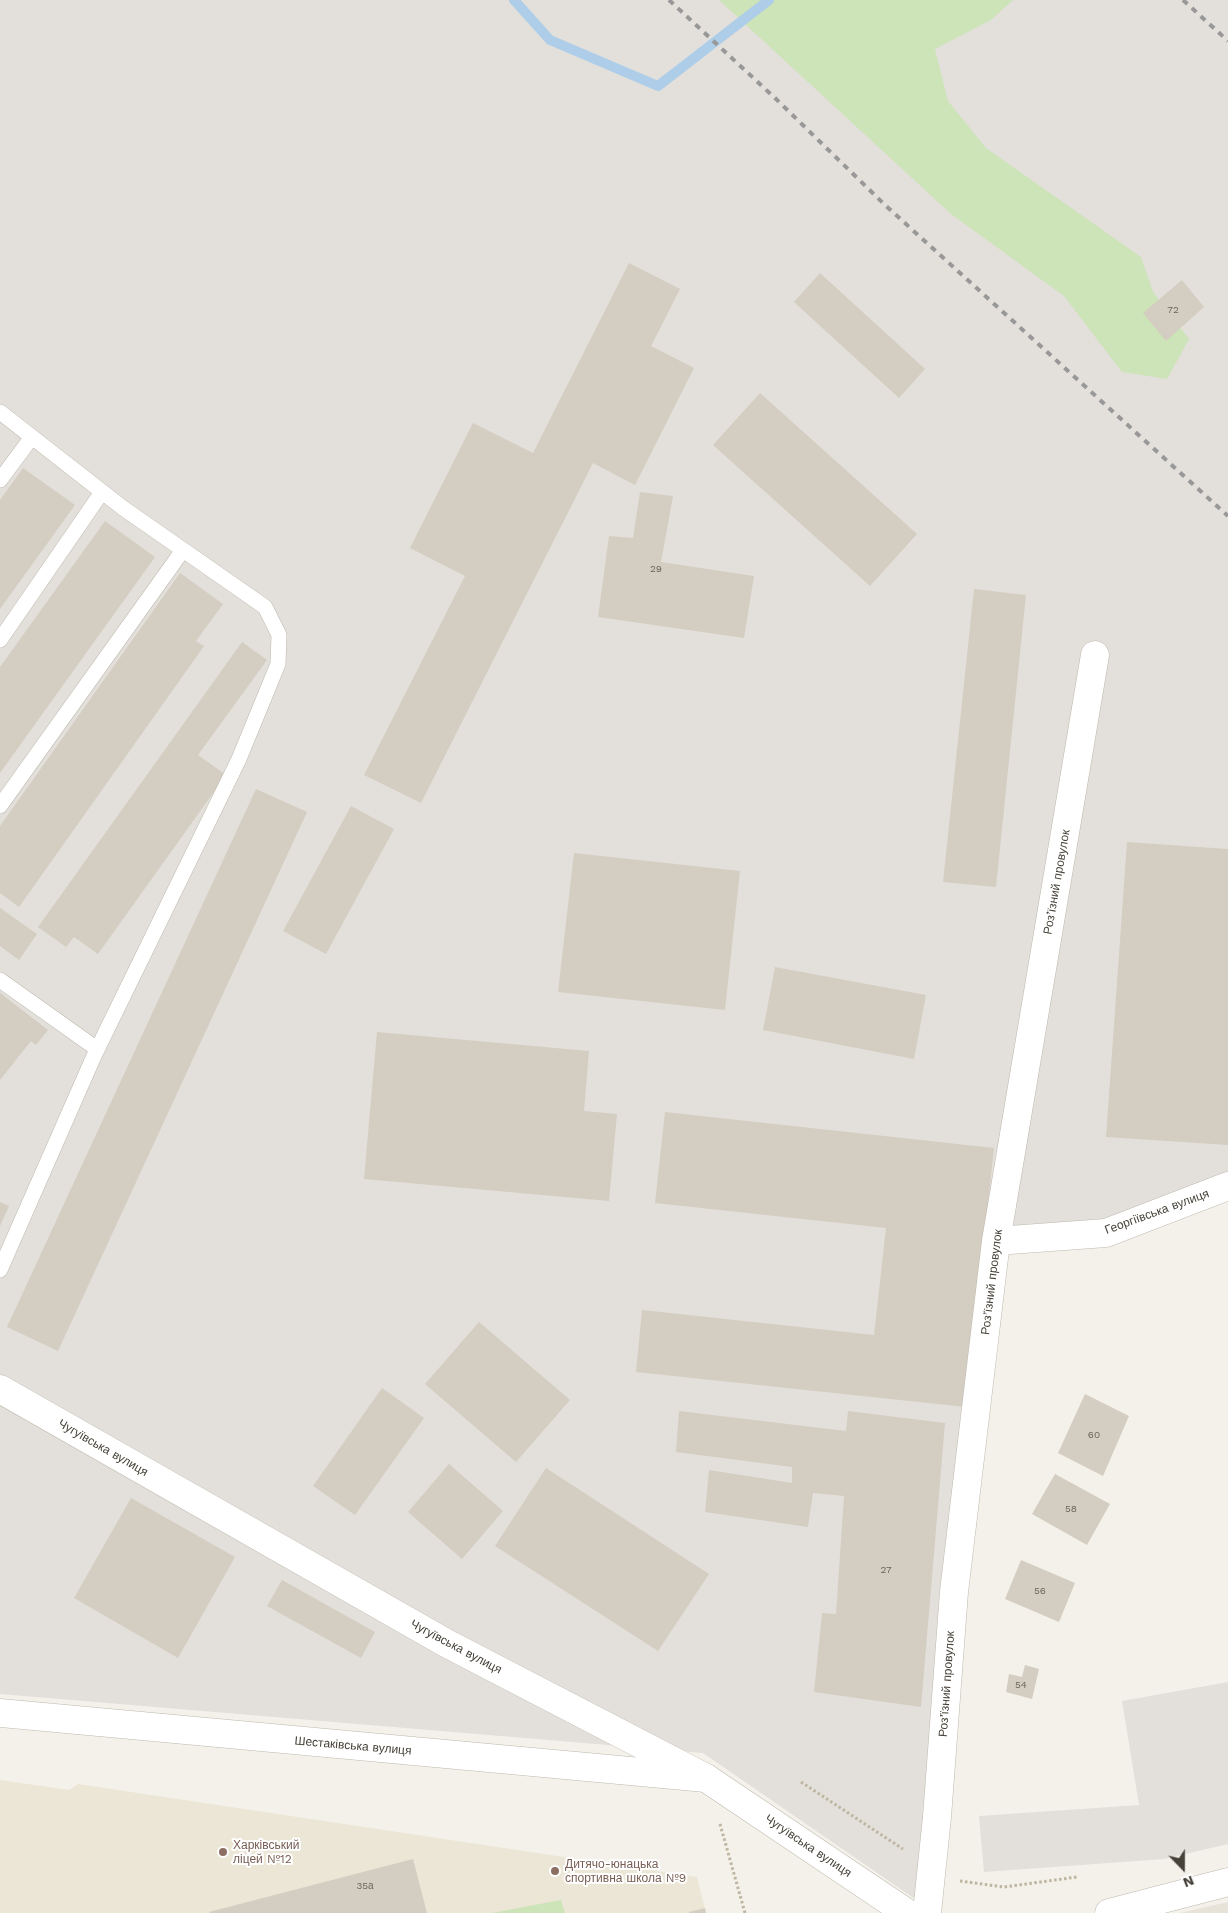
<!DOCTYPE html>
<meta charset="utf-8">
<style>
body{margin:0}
#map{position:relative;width:1228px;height:1913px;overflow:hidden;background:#f3f1ea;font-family:"Work Sans",sans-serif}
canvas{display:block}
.north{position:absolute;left:1158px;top:1843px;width:50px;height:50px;-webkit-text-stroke:4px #fff;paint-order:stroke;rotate:158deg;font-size:14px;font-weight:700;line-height:20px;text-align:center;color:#464239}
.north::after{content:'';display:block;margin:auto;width:18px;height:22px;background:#464239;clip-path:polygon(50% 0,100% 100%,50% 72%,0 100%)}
</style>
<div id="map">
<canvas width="1228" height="1913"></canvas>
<div class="north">N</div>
</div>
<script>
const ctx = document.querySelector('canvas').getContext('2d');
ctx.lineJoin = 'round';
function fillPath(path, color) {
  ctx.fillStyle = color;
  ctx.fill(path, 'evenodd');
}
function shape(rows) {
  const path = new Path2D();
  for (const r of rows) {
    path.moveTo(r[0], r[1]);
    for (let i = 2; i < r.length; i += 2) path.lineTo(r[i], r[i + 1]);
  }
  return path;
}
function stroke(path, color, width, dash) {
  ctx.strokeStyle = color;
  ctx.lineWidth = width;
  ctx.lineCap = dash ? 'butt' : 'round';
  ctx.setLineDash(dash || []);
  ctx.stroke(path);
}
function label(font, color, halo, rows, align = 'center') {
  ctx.font = font + ' "Work Sans",sans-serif';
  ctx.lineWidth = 4;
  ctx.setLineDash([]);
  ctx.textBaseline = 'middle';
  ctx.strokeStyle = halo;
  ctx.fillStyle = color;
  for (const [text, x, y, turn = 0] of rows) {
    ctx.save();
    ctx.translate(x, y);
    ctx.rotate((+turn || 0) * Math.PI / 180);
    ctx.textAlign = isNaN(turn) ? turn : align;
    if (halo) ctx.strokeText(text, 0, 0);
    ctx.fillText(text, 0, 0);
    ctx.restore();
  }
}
const residential = shape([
 [1228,1902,1228,1913,1180,1913]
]);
const industrial = shape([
 [0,0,1228,0,1228,1184,1161,1212,996,1241,915,1899,703,1753,0,1694],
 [1228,1682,1228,1844,1164,1859,984,1872,979,1816,1139,1805,1122,1701]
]);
const education = shape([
 [0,1780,69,1790,78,1784,697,1877,706,1913,0,1913]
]);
const green = shape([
 [719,0,1013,0,991,20,935,49,948,101,986,148,1141,257,1153,292,1189,339,1167,379,1122,372,1064,296,951,214],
 [561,1900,565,1913,492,1913]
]);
const stream = shape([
 [514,0,550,40,658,86,769,0]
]);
const building = shape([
 [629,263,680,289,651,346,694,368,635,485,593,463,421,803,364,775,465,576,410,548,473,423,533,453],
 [820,273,925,369,899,398,794,302],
 [1182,280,1204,307,1166,341,1143,313],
 [760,393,917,534,870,586,713,445],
 [23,468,75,505,0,609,0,500],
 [640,492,673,496,661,562,754,576,744,638,598,617,609,536,633,538],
 [105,521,155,557,0,773,0,667],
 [180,573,223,604,196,641,204,646,19,907,0,893,0,826],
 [974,589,1026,595,996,887,943,882],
 [242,642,267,660,198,755,226,775,98,954,74,937,66,947,38,927],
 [256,789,307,812,58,1351,7,1327],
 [351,806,394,829,326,954,283,931],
 [1127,842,1228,849,1228,1145,1106,1137],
 [574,853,740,871,725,1010,558,992],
 [0,908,37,934,19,960,0,946],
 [775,967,926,995,914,1059,763,1030],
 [0,993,48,1030,36,1045,31,1041,0,1080],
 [377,1032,589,1051,584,1111,617,1114,609,1201,364,1179],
 [665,1112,994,1148,966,1407,636,1372,642,1310,874,1335,886,1228,655,1203],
 [0,1202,9,1206,0,1226],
 [479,1322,570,1400,516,1462,425,1384],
 [382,1388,424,1418,355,1515,313,1486],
 [1085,1394,1129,1416,1103,1476,1058,1453],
 [679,1411,846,1431,848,1411,945,1423,921,1707,814,1692,822,1613,836,1614,844,1496,813,1493,808,1527,705,1512,709,1470,792,1483,792,1467,676,1452],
 [449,1464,503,1511,462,1559,408,1512],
 [546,1468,709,1574,658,1651,495,1546],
 [1055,1474,1110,1504,1087,1545,1032,1514],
 [131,1498,235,1557,178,1658,74,1598],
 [1021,1560,1075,1583,1059,1622,1005,1599],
 [282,1580,375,1632,361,1658,267,1606],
 [1025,1665,1039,1669,1032,1699,1006,1692,1009,1674,1022,1677],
 [413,1859,427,1913,210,1913,209,1912],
 [705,1908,706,1913,689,1913,689,1912]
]);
const path = shape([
 [801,1782,903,1849],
 [720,1824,745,1913],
 [960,1881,1004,1887,1077,1877]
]);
const service = shape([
 [0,412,123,508,265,607,279,635,278,664,239,759,94,1056,0,1270],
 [0,480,32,437],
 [0,640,102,492],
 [0,806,183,550],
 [0,980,97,1049]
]);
const minor = shape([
 [996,1241,1106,1233,1228,1186],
 [0,1713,706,1778],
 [927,1913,937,1817,954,1592,996,1241,1095,655]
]);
const tertiary = shape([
 [0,1389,446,1643,706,1778,907,1913],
 [1109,1913,1228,1882]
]);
const rail = shape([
 [669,0,775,98,885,205,1228,516],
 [1183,0,1228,41]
]);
const markers = [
 [223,1852,5,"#8d6e63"],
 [555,1871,5,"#8d6e63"]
];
const numberNames = [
 ["72",1173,310],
 ["29",656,569],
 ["60",1094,1435],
 ["58",1071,1509],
 ["27",886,1570],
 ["56",1040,1591],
 ["54",1021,1685],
 ["35а",365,1886]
];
const streetNames = [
 ["Роз’їзний провулок",1057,882,-80],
 ["Георгіївська вулиця",1157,1212,-20],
 ["Роз’їзний провулок",992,1282,-83],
 ["Чугуївська вулиця",103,1448,30],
 ["Чугуївська вулиця",456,1647,28],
 ["Роз’їзний провулок",947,1684,-86],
 ["Шестаківська вулиця",353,1746,5],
 ["Чугуївська вулиця",808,1846,34]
];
const educationNames = [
 ["Харківський",233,1845],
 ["ліцей №12",233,1859],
 ["Дитячо-юнацька",565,1864],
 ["спортивна школа №9",565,1878]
];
fillPath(residential, '#e7e3d9');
fillPath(industrial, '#e3e0db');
fillPath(education, '#ebe6d6');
fillPath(green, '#cde3b8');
stroke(stream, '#adcde9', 10);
fillPath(building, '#d4cdc1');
stroke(service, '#beb9ae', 16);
stroke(minor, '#beb9ae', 29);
stroke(tertiary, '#beb9ae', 29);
stroke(path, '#beb5a0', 3, [2.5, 2.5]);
stroke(service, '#fff', 15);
stroke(minor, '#fff', 28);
stroke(tertiary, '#fff', 28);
stroke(rail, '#989898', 4, [6, 6]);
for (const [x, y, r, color] of markers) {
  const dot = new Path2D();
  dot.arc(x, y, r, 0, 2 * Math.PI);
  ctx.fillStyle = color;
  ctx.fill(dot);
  stroke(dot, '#fff', 2);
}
label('10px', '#6a655b', null, numberNames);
label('12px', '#464239', '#fff', streetNames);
label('12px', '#785e54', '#fff', educationNames, 'left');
</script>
